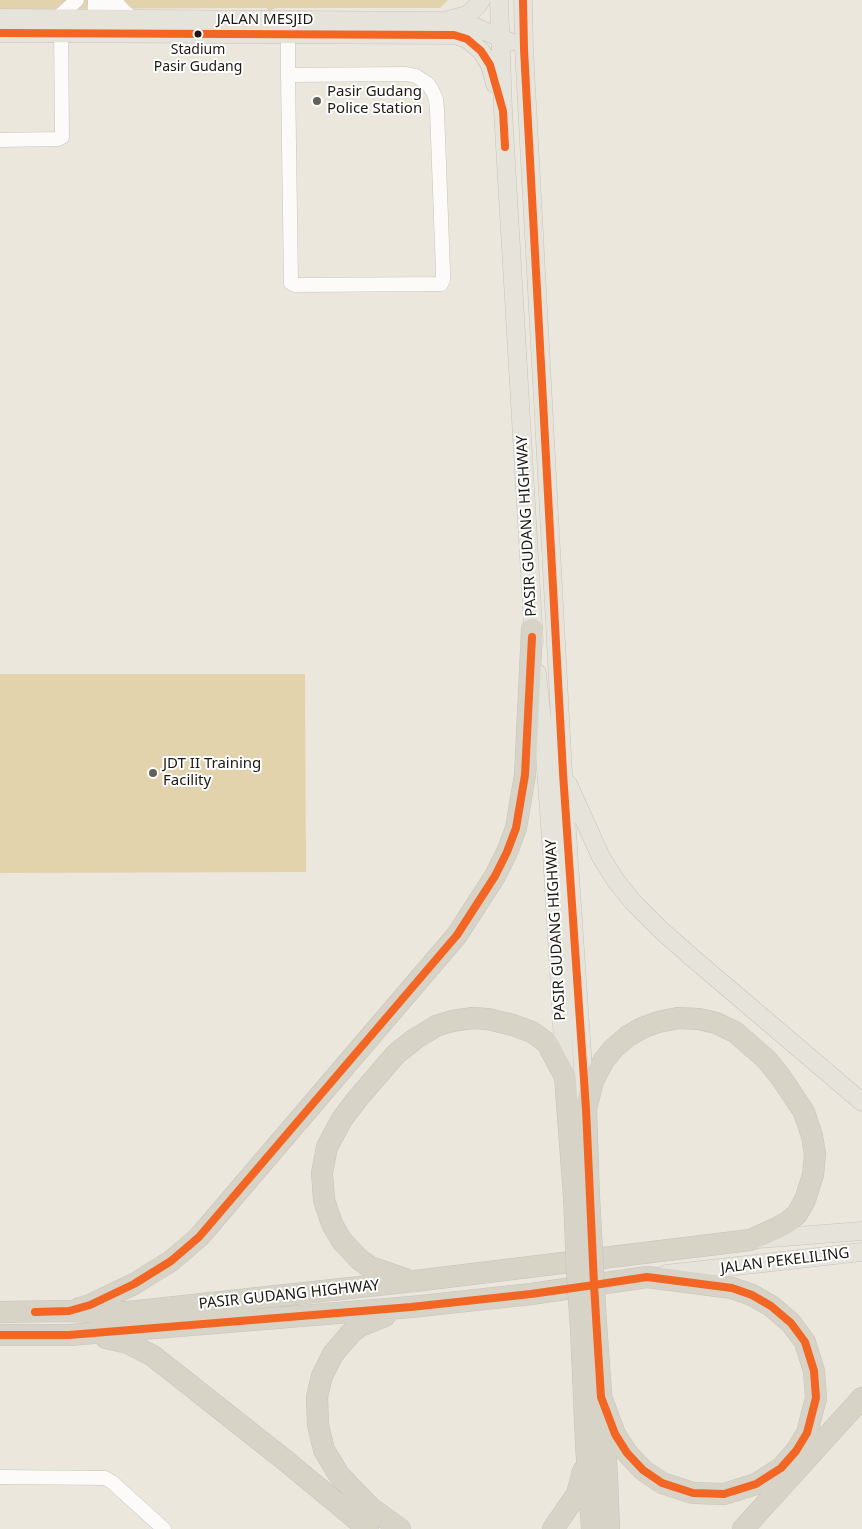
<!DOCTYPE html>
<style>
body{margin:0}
canvas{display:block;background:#ebe7dd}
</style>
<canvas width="862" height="1529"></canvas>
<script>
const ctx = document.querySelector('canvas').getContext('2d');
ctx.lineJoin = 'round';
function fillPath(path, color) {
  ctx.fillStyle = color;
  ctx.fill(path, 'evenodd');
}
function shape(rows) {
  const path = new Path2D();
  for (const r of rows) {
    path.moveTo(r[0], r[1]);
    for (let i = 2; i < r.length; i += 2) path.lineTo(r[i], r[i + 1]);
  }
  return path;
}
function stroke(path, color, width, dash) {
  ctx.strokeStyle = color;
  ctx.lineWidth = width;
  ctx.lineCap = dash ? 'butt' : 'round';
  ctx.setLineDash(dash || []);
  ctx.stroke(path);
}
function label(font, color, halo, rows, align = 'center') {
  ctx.font = font + ' "Noto Sans",sans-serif';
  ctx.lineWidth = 4;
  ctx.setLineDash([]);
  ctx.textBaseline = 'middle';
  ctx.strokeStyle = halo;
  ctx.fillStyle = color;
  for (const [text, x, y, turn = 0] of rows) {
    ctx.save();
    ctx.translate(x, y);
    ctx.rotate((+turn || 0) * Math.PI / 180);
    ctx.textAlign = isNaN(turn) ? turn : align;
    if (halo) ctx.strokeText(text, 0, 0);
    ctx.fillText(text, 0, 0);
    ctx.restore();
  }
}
const green = shape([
 [0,0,448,0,440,8,275,8,269,12,267,8,0,9],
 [0,674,305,674,306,872,0,873]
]);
const minor = shape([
 [114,0,124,11,134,19],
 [56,19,77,0],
 [94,27,95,0],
 [107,27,107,0],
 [288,75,406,74,416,76,428,84,432,90,436,99,437,110,443,272,443,280,441,284,295,285,291,283,288,75,288,26],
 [0,140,58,139,62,137,61,23],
 [0,1477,105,1478,112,1482,164,1529]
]);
const major = shape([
 [499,0,503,111,534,642],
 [523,0,524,49,563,773,585,1098],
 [0,18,445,21,464,22,510,42],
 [448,20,467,15,477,6,481,0],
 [0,33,454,35,467,39,481,51,490,65,495,84],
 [537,673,544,740,552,853,565,1076],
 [568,784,601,857,616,881,634,903,662,931,695,960,862,1102],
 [758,1239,862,1231],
 [666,1274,862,1252]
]);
const highway = shape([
 [405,1279,370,1267,359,1259,342,1241,332,1224,324,1200,322,1173,327,1147,342,1119,358,1098,396,1054,415,1039,436,1026,452,1021,473,1018,488,1019,513,1025,532,1032,547,1043,565,1077,574,1197],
 [79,1308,90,1305,134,1284,171,1261,199,1237,457,935,495,876,507,852,516,828,525,775,532,629],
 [0,1312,69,1311,119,1313,415,1281,750,1240,777,1228,788,1222,797,1214,805,1200,813,1175,815,1154,812,1136,804,1112,780,1076,766,1059,735,1032,716,1023,699,1019,678,1018,658,1022,642,1028,628,1036,614,1048,604,1060,593,1081,586,1109,589,1196],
 [385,1316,360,1326,351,1333,333,1354,322,1376,317,1397,318,1425,324,1450,339,1475,370,1507,400,1529],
 [596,1323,607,1475,609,1529],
 [581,1329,586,1445,592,1529],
 [0,1335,69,1335,411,1307,531,1294,647,1277,732,1288,752,1295,771,1306,791,1323,805,1342,814,1371,816,1398,807,1433,796,1451,781,1468,756,1484,724,1494,693,1493,662,1483,643,1470,627,1453,615,1434,601,1397],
 [106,1338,128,1343,153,1356,286,1461,368,1529],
 [553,1529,577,1494,583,1471],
 [743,1529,862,1398]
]);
const highwayBridge = shape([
 [589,1196,596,1323],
 [574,1197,577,1272,581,1329]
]);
const bus1 = shape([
 [523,0,524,49,563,773,586,1109,594,1285],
 [0,33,454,35,467,39,481,51,490,65,503,111,505,147],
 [647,1277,732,1288,752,1295,771,1306,791,1323,805,1342,814,1371,816,1398,807,1433,796,1451,781,1468,756,1484,724,1494,693,1493,662,1483,643,1470,627,1453,615,1434,601,1397,594,1285,647,1277],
 [35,1312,69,1311,90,1305,134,1284,171,1261,199,1237,457,935,495,876,507,852,516,828,525,775,532,637],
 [0,1335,69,1335,411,1307,531,1294,594,1285]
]);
const markers = [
 [198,34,4.5,"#1c1913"],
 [317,101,5,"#64615a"],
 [153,773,5,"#64615a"]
];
const busNames = [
 ["Stadium",198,50],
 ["Pasir Gudang",198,67]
];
const streetNames = [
 ["JALAN MESJID",265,20],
 ["PASIR GUDANG HIGHWAY",527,526,-93],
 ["PASIR GUDANG HIGHWAY",556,930,-93],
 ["JALAN PEKELILING",785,1261,-7],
 ["PASIR GUDANG HIGHWAY",289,1295,-6]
];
const poiNames = [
 ["Pasir Gudang",327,92],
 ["Police Station",327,109],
 ["JDT II Training",163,764],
 ["Facility",163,781]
];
fillPath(green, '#e2d3ac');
stroke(minor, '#c8c5bd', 15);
stroke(major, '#c6c4bf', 19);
stroke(highway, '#c6c4bf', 22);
stroke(minor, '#fcfbfa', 14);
stroke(major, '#e6e3db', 18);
stroke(highway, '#d7d3c7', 21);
stroke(highwayBridge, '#c6c4bf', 22, []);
stroke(highwayBridge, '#d7d3c7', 21);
stroke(bus1, '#f26522', 8);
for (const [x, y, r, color] of markers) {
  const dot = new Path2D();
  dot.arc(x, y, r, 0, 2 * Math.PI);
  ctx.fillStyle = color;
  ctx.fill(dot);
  stroke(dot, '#fff', 2);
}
label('14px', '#1c1913', '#fff', busNames);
label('15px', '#1c1913', '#fff', streetNames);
label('15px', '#1c1913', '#fff', poiNames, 'left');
</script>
